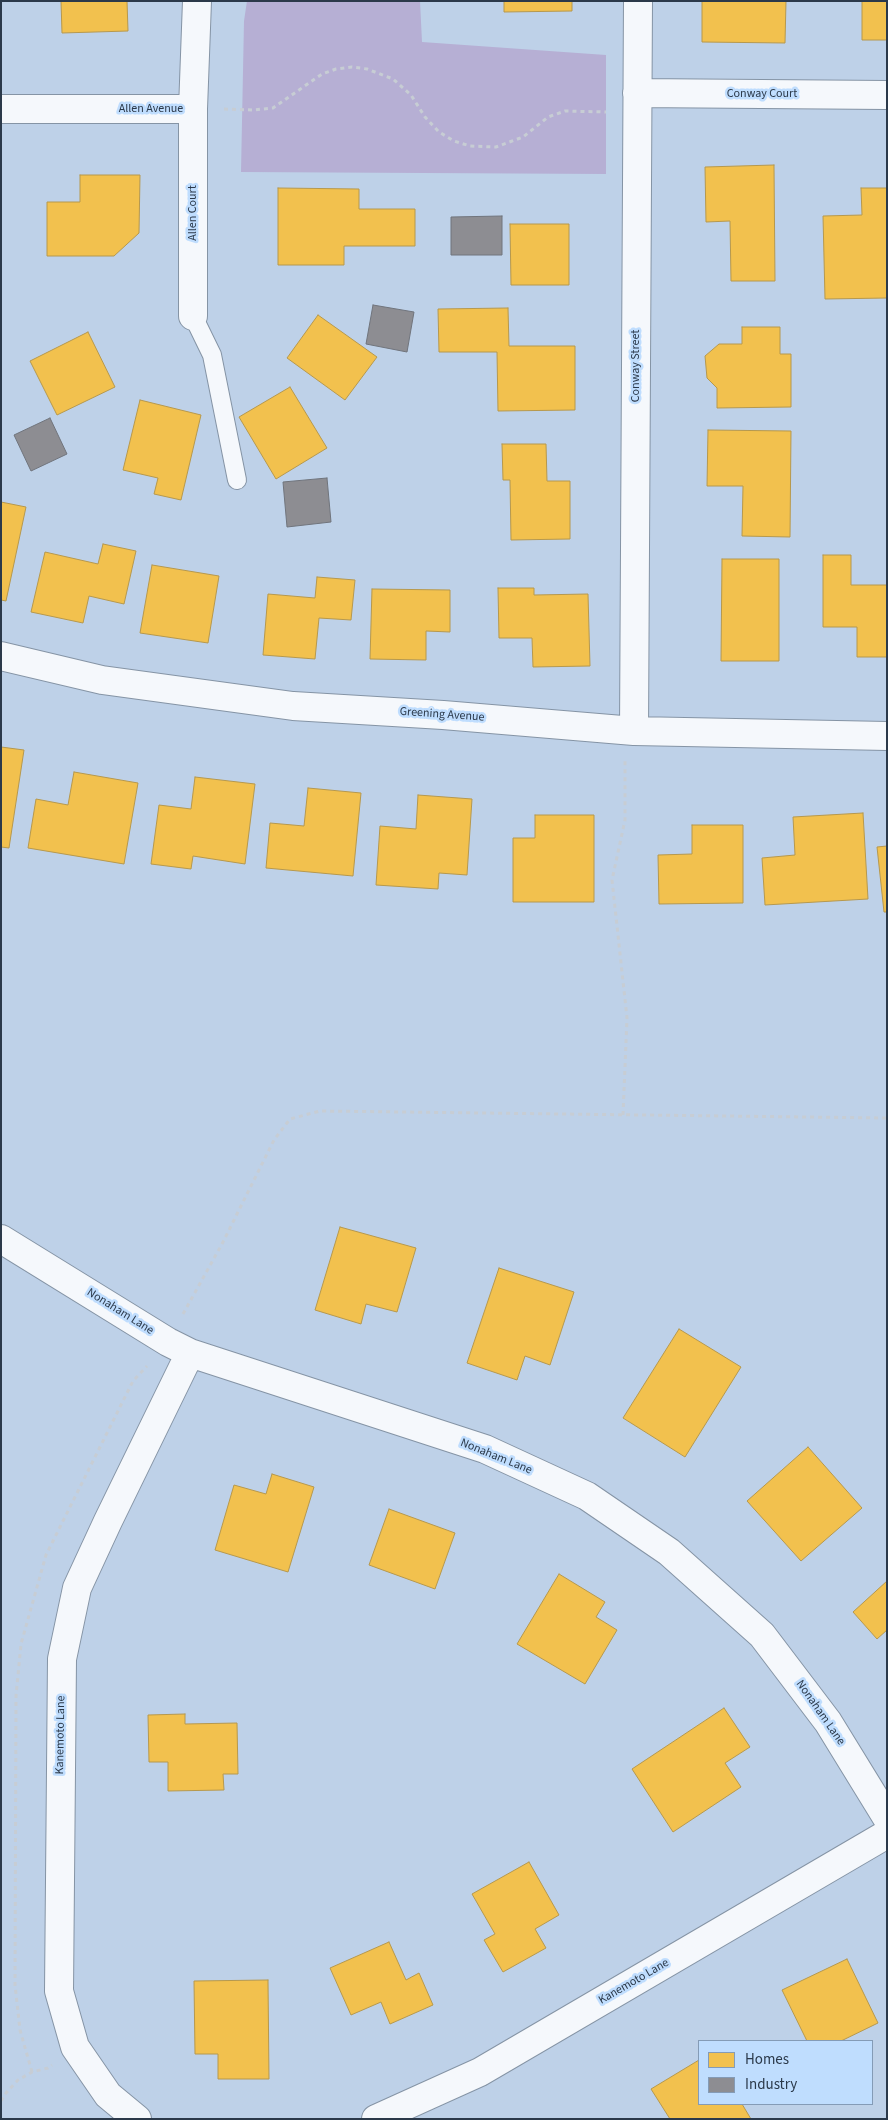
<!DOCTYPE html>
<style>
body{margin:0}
#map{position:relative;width:888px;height:2120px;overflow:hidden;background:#bed1e8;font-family:"Source Sans 3",sans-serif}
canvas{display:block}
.frame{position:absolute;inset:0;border:2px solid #2b394a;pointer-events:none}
.legend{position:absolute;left:698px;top:2040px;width:175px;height:65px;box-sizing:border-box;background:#bfddfe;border:1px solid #849bb6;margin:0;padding:6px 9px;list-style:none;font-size:15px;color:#2b394a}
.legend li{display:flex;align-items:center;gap:10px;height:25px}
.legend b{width:25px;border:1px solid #849bb6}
</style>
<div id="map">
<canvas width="888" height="2120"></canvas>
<div class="frame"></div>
<ul class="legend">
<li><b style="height:14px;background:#f2c14e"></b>Homes</li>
<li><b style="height:14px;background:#8d8d92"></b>Industry</li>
</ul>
</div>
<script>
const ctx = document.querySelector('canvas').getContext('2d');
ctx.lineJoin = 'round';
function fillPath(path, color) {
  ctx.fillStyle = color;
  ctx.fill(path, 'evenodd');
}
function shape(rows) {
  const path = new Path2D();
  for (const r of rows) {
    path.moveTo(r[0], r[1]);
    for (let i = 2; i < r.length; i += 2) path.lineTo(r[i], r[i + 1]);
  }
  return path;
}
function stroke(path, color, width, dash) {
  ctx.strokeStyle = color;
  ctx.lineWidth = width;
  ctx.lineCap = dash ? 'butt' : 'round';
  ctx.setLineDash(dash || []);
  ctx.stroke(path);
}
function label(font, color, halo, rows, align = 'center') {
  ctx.font = font + ' "Source Sans 3",sans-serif';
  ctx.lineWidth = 5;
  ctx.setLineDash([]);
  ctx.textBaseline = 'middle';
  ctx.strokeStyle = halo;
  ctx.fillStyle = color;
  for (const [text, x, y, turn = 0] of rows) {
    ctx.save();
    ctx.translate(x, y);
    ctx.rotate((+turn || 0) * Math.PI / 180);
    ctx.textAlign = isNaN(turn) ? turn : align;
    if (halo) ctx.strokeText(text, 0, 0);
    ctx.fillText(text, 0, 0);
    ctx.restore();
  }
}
const green = shape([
 [247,1,420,1,422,42,606,55,606,174,241,172,244,21]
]);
const homes = shape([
 [61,1,127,1,128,31,62,33,61,1],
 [504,1,572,1,572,11,504,12,504,1],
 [702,1,786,1,785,43,702,42,702,1],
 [862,1,887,1,887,40,862,40,862,1],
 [774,165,775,281,731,281,730,221,706,222,705,167,774,165],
 [80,175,140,175,139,233,114,256,47,256,47,202,80,202,80,175],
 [278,188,359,189,359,209,415,209,415,246,344,246,344,265,278,265,278,188],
 [861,188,887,188,887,298,825,299,823,216,862,215,861,188],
 [510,224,569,224,569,285,511,285,510,224],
 [508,308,509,346,575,346,575,410,498,411,497,352,439,352,438,309,508,308],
 [318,315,377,357,345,400,287,358,318,315],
 [742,327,780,327,780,354,791,354,791,407,717,408,717,388,707,378,705,356,719,344,742,344,742,327],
 [88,332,115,387,57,415,30,361,88,332],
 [290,387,327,448,276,479,239,417,290,387],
 [140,400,201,415,181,500,154,494,158,478,123,470,140,400],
 [708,430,791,431,790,537,742,536,743,486,707,486,708,430],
 [502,444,546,444,547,481,570,481,570,539,511,540,510,480,503,480,502,444],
 [1,502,26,507,6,601,1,600,1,502],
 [103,544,136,551,124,604,89,596,83,623,31,612,45,552,98,564,103,544],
 [823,555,851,555,851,585,887,585,887,657,857,657,857,627,823,627,823,555],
 [722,559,779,559,779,661,721,661,722,559],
 [152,565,219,576,208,643,140,633,152,565],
 [317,577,355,580,351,620,319,618,315,659,263,655,268,594,315,598,317,577],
 [498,588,534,588,534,595,588,594,590,666,533,667,532,638,499,638,498,588],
 [372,589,450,590,450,632,426,631,426,660,370,659,372,589],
 [1,747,24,750,9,848,1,847,1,747],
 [74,772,138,783,124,864,28,848,36,799,68,805,74,772],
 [195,777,255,784,245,864,193,856,191,869,151,864,159,805,191,809,195,777],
 [308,788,361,793,353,876,266,868,270,823,304,826,308,788],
 [418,795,472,799,467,875,439,873,438,889,376,885,380,826,416,829,418,795],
 [863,813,868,899,765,905,762,858,795,855,793,817,863,813],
 [535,815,594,815,594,902,513,902,513,838,535,838,535,815],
 [692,825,743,825,743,903,659,904,658,855,692,854,692,825],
 [887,846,887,912,884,912,877,847,887,846],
 [340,1227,416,1248,397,1312,366,1304,361,1324,315,1310,340,1227],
 [499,1268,574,1292,550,1365,525,1356,517,1380,467,1363,499,1268],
 [679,1329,741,1367,685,1457,623,1418,679,1329],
 [808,1447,862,1508,801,1561,747,1501,808,1447],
 [272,1474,314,1487,288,1572,215,1550,234,1485,266,1494,272,1474],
 [389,1509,455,1533,435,1589,369,1565,389,1509],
 [559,1574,605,1602,596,1617,617,1630,585,1684,517,1644,559,1574],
 [887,1581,887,1630,877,1639,853,1612,887,1581],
 [724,1708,750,1747,725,1763,741,1787,673,1832,632,1769,724,1708],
 [185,1714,185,1724,237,1723,238,1774,223,1774,224,1790,168,1791,168,1762,149,1762,148,1715,185,1714],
 [529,1862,559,1915,535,1929,546,1948,503,1972,484,1940,495,1934,472,1894,529,1862],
 [389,1942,406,1980,419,1973,433,2005,390,2024,381,2002,351,2015,330,1968,389,1942],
 [847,1959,878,2023,841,2041,807,2041,782,1990,847,1959],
 [268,1980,269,2079,218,2079,218,2054,195,2054,194,1981,268,1980],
 [699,2060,699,2104,742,2104,751,2119,670,2119,651,2089,699,2060]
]);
const industry = shape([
 [502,216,502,255,451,255,451,217,502,216],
 [373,305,414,312,407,352,366,344,373,305],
 [50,418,67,454,31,471,14,435,50,418],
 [327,478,331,522,287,527,283,482,327,478]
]);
const path = shape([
 [224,109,253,110,273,108,322,74,336,69,352,67,367,69,393,79,411,95,425,117,439,132,454,141,470,146,496,147,523,137,548,117,565,111,606,112],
 [623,1115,627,1018,612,880,625,820,625,761],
 [183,1314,222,1244,274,1140,290,1119,320,1111,887,1118],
 [32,2072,20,2030,15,1985,16,1696,21,1644,46,1555,133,1381,147,1366],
 [1,2101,6,2093,18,2080,32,2072,48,2068,52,2065]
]);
const lane = shape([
 [193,316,212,355,237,480]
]);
const street = shape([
 [637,93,887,95],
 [1,109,193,109],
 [193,316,193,109,197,1],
 [1,656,102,680,293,706,443,715,634,731,887,736],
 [634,731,638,1],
 [1,1239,168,1342,190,1353,485,1449,587,1496,669,1552,762,1635,828,1722,887,1818],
 [137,2119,108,2095,75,2047,59,1991,62,1659,77,1588,108,1521,190,1353],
 [376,2119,480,2072,887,1834]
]);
const streetNames = [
 ["Conway Court",762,94],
 ["Allen Avenue",151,109],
 ["Allen Court",193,213,-90],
 ["Conway Street",636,366,-90],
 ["Greening Avenue",442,715,4],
 ["Nonaham Lane",120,1312,32],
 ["Nonaham Lane",496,1457,22],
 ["Nonaham Lane",820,1713,55],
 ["Kanemoto Lane",61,1735,-89],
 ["Kanemoto Lane",634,1982,-30]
];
fillPath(green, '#b6afd4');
fillPath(homes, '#f2c14e');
stroke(homes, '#b6984d', 1);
fillPath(industry, '#8d8d92');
stroke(industry, '#70747c', 1);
stroke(lane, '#8594a5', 20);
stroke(street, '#8594a5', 30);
stroke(path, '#c7cdd4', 3, [4, 4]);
stroke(lane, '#f5f8fc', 18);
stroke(street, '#f5f8fc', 28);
label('12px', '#2b394a', '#bfddfe', streetNames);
</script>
